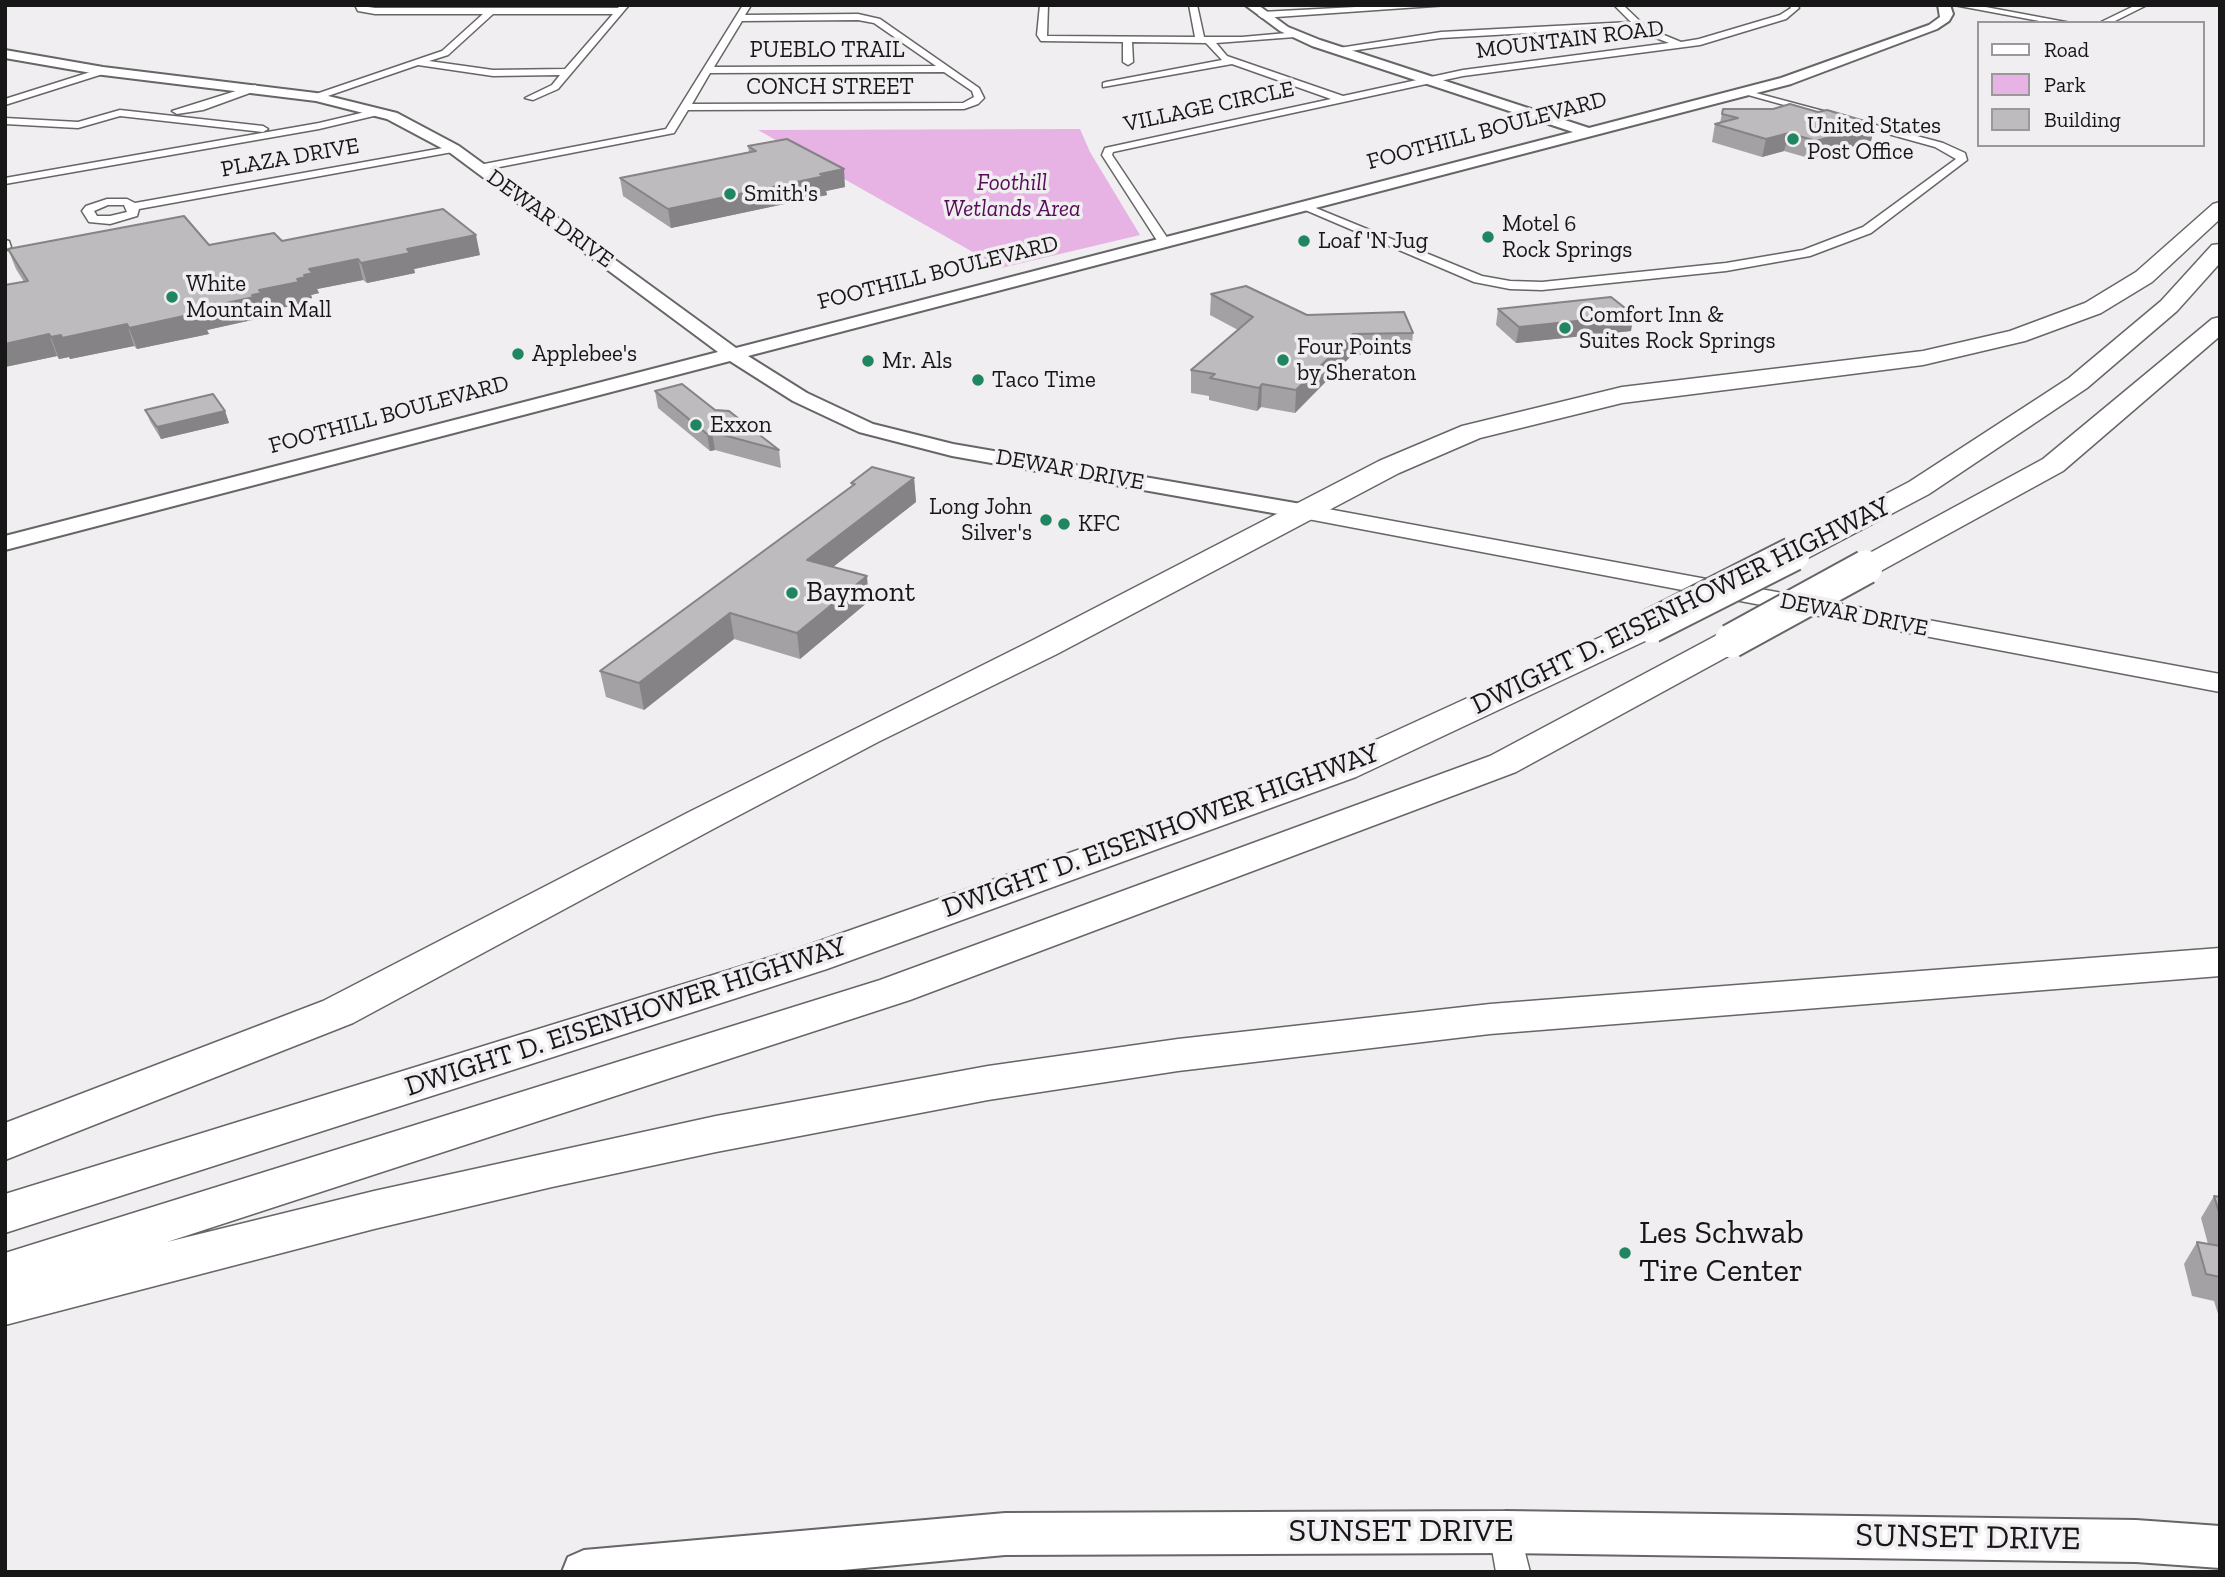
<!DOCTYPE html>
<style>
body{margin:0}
#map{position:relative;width:2225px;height:1577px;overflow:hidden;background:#f0eef0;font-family:"Zilla Slab",serif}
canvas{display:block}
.frame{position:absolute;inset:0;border:7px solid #181717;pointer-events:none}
.legend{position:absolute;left:1977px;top:21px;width:228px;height:126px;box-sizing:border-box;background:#f0eef0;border:2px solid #9a9899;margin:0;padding:9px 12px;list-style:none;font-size:21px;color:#181717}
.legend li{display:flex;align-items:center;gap:14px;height:35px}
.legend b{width:35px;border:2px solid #9a9899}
</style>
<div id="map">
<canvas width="2225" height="1577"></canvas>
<div class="frame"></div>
<ul class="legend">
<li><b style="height:9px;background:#fff"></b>Road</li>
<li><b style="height:19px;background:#e6b3e4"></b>Park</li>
<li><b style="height:19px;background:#bebbbe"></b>Building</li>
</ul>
</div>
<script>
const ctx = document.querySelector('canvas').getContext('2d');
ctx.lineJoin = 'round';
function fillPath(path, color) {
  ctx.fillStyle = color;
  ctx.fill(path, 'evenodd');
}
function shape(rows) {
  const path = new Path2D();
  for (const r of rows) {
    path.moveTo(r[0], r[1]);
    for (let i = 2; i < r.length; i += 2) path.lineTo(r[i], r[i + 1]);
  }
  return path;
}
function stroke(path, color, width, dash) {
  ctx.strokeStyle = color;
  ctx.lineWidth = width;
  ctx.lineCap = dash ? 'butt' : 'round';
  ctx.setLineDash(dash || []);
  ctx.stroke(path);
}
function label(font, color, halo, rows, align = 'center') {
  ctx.font = font + ' "Zilla Slab",serif';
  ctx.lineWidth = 7;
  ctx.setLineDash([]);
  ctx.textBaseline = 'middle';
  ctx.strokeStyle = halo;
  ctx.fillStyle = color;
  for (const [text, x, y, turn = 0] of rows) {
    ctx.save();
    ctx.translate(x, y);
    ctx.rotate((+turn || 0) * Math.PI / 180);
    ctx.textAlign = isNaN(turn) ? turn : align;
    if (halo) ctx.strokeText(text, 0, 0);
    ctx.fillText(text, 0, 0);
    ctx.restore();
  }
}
const green = shape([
 [1080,129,1090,152,1140,235,1001,268,758,130]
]);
const street = shape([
 [355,5,375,8,618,8,620,5,629,5,558,89,533,100,525,98,552,85,560,75,493,76,418,65,319,99,313,99,313,95,442,51,483,14,375,14,358,11,355,5],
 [493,14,613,14,565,69,493,70,429,61,448,55,493,14],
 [743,5,750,7,745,15,858,14,880,19,979,88,984,98,978,104,964,109,688,110,674,133,479,171,473,168,479,165,666,129,743,5],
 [858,20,874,23,936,66,714,67,742,21,858,20],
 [944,72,972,91,974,97,963,103,692,104,710,73,944,72],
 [1040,5,1048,5,1047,36,1195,37,1189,5,1197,5,1204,37,1242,37,1298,32,1298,36,1295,37,1216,43,1227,56,1343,96,1463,70,1669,43,1641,32,1636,27,1441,38,1336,53,1334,51,1339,48,1441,32,1631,22,1614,5,1623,5,1647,28,1681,42,1699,39,1780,15,1791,8,1789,5,1797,5,1799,8,1786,19,1700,45,1463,76,1113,152,1112,155,1170,242,1164,246,1158,242,1102,155,1105,148,1331,99,1232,64,1103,87,1103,83,1106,82,1222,60,1206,43,1132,42,1133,62,1128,65,1123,62,1123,42,1041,41,1037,35,1040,5],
 [1393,5,1448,5,1262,18,1258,15,1262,12,1393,5],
 [1954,5,1975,5,2071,23,2050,23,1954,5],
 [2136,5,2147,5,2111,23,2099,23,2136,5],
 [103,68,108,71,106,73,5,105,5,99,103,68],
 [255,85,260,88,258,90,203,110,177,114,172,111,255,85],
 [1741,89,1943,143,1965,153,1967,160,1871,233,1810,256,1726,271,1542,290,1510,289,1474,282,1296,206,1306,204,1482,276,1510,281,1542,282,1726,263,1803,250,1863,227,1956,159,1935,147,1741,93,1741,89],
 [378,109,383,112,382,114,319,129,5,184,5,178,319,123,378,109],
 [120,110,263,126,268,129,263,132,120,116,78,128,5,124,5,118,78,122,120,110],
 [454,146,458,147,458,151,139,209,137,216,110,224,89,222,82,211,86,206,107,199,127,199,135,203,454,146],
 [108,205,124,205,127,212,110,216,97,216,94,211,108,205],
 [5,240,9,241,11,247,5,251,5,240],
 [1505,1516,1517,1521,1530,1572,1496,1572,1489,1532,1493,1521,1505,1516]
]);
const secondary = shape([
 [1245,5,1258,5,1288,27,1320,40,1589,128,1781,78,1929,25,1940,17,1938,5,1950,5,1953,14,1949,21,1937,29,1791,84,748,356,807,393,873,424,953,444,1301,504,1309,506,1312,511,1309,516,1301,518,952,456,859,432,793,401,730,361,5,550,5,536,718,352,449,152,387,119,316,101,103,75,5,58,5,50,103,67,316,93,397,113,459,146,736,348,1573,132,1312,46,1280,31,1245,5],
 [1505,1511,2136,1520,2220,1526,2220,1568,2136,1562,1505,1553,1005,1555,821,1572,562,1572,568,1557,584,1550,1005,1513,1505,1511]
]);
const primary = shape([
 [1301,504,2220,674,2220,692,1292,516,1289,511,1292,506,1301,504]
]);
const highway = shape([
 [2220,202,2220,219,2152,282,2101,313,2025,341,1923,365,1622,403,1480,438,1399,473,1057,654,878,742,715,828,353,1023,5,1160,5,1123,323,1001,689,812,1033,640,1379,461,1462,426,1622,387,1923,351,2010,331,2085,303,2136,272,2213,204,2220,202],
 [2220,244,2220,263,2177,311,2087,388,1929,494,1804,560,1793,563,1782,560,1778,554,1782,548,1909,482,2069,378,2161,301,2212,245,2220,244],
 [2220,317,2220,336,2063,471,1877,573,1866,576,1855,573,1851,567,1855,561,2043,459,2212,319,2220,317],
 [1651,616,1662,619,1667,626,1662,633,1356,777,827,969,5,1233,5,1194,797,949,1330,761,1640,619,1651,616],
 [1731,631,1743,634,1747,641,1743,648,1516,772,910,1000,167,1242,374,1191,716,1116,988,1066,1178,1039,1490,1004,2220,948,2220,976,1490,1034,1178,1071,988,1100,716,1152,552,1187,374,1229,5,1325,5,1253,880,980,1490,756,1719,634,1731,631]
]);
const highwayBridge = shape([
 [1651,626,1793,554],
 [1731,641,1866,567]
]);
const wall = shape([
 [1723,109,1818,112,1875,124,1871,141,1812,159,1784,151,1762,157,1712,142,1715,124,1720,123],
 [748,146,845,187,826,191,827,195,671,228,623,196,620,178,749,152],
 [282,241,480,255,414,269,415,273,367,283,363,280,317,289,319,293,311,295,312,298,304,300,305,303,267,311,268,314,260,316,261,318,207,330,209,334,137,349,134,346,70,359,69,357,59,359,57,356,5,367,5,285,24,282,16,269,8,249,209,245],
 [1211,294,1307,315,1413,333,1411,354,1352,355,1295,413,1261,407,1257,411,1209,400,1209,396,1191,393,1191,370,1238,330,1210,315],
 [1498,309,1631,331,1516,343,1496,325],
 [655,391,715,410,779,450,781,468,715,450,710,451,658,408],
 [145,410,225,411,229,423,161,439,150,421],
 [914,478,916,502,833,567,869,601,800,659,734,639,644,710,606,697,600,671,852,486,851,483],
 [2214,1196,2220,1197,2220,1320,2214,1301,2192,1296,2184,1264,2197,1242,2208,1244,2201,1218]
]);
const shadedWall = shape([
 [1875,124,1871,141,1812,159,1816,141],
 [1789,133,1784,151,1762,157,1766,139],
 [844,169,845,187,826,191,827,195,671,228,668,209],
 [476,235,480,255,414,269,415,273,367,283,361,263,407,249],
 [358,259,363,280,317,289,319,293,311,295,312,298,304,300,305,303,267,311,268,314,260,316,261,318,207,330,209,334,137,349,129,328,252,295,259,290,297,279,309,269],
 [1634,315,1631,331,1516,343,1519,327],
 [127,324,134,346,70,359,62,338],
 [49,334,57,356,5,367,5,344],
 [1353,334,1352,355,1295,413,1296,390],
 [61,335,69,357,59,359,51,337],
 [1262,384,1261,407,1257,411,1259,388],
 [225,411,229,423,161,439,157,427],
 [712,432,715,450,710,451,707,434],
 [914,478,916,502,810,585,807,560],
 [867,576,869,601,800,659,797,633],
 [730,613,734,639,644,710,639,683]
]);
const building = shape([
 [1790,104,1818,112,1827,110,1875,124,1816,141,1789,133,1766,139,1715,124,1738,118,1722,114,1723,109,1773,109,1790,104],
 [787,139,844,169,820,174,825,176,668,209,620,178,756,151,748,146,787,139],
 [443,209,476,235,407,249,410,253,361,263,358,259,309,269,313,273,304,275,306,277,297,279,299,282,259,290,262,293,252,295,254,297,199,309,202,312,129,328,127,324,62,338,61,335,51,337,49,334,5,344,5,285,28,281,8,249,184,216,209,245,274,233,282,241,443,209],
 [1246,286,1307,315,1404,312,1413,333,1353,334,1296,390,1262,384,1259,388,1210,378,1215,374,1191,370,1253,317,1211,294,1246,286],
 [1611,297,1634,315,1519,327,1498,309,1611,297],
 [682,384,715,410,729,411,779,450,712,432,707,434,655,391,682,384],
 [213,394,225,411,157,427,145,410,213,394],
 [872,467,914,478,807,560,867,576,797,633,730,613,639,683,600,671,855,484,851,483,872,467],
 [2214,1196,2220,1197,2220,1215,2214,1196],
 [2197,1242,2220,1246,2220,1277,2206,1274,2197,1242]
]);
const markers = [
 [1793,139,7,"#208661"],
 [730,194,7,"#208661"],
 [1488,237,7,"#208661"],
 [1304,241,7,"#208661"],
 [172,297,7,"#208661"],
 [1565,328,7,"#208661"],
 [518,354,7,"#208661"],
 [1283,360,7,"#208661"],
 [868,361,7,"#208661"],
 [978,380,7,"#208661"],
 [696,425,7,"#208661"],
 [1046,520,7,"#208661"],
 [1064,524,7,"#208661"],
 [792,593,7,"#208661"],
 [1625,1253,7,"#208661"]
];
const farStreetnames = [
 ["MOUNTAIN ROAD",1570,40,-7],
 ["PUEBLO TRAIL",827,50],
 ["CONCH STREET",830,87],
 ["VILLAGE CIRCLE",1209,107,-12],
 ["FOOTHILL BOULEVARD",1487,131,-15],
 ["PLAZA DRIVE",290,158,-10],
 ["DEWAR DRIVE",550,219,36],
 ["FOOTHILL BOULEVARD",938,273,-14],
 ["FOOTHILL BOULEVARD",389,415,-15],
 ["DEWAR DRIVE",1070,470,10],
 ["DEWAR DRIVE",1854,615,11]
];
const farPoinames = [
 ["United States",1807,126],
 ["Post Office",1807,152],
 ["Smith's",744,194],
 ["Motel 6",1502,224],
 ["Rock Springs",1502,250],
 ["Loaf 'N Jug",1318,241],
 ["White",186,284],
 ["Mountain Mall",186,310],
 ["Comfort Inn &",1579,315],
 ["Suites Rock Springs",1579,341],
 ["Four Points",1297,347],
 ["by Sheraton",1297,373],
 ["Applebee's",532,354],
 ["Mr. Als",882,361],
 ["Taco Time",992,380],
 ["Exxon",710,425],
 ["Long John",1032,507,"right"],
 ["Silver's",1032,533,"right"],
 ["KFC",1078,524]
];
const farParknames = [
 ["Foothill",1012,183],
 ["Wetlands Area",1012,209]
];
const poiNames = [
 ["Baymont",806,593]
];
const streetNames = [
 ["DWIGHT D. EISENHOWER HIGHWAY",1681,606,-26],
 ["DWIGHT D. EISENHOWER HIGHWAY",1161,831,-20],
 ["DWIGHT D. EISENHOWER HIGHWAY",626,1017,-18]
];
const nearPoinames = [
 ["Les Schwab",1639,1234],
 ["Tire Center",1639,1272]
];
const nearStreetnames = [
 ["SUNSET DRIVE",1401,1532],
 ["SUNSET DRIVE",1968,1538,1]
];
fillPath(green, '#e6b3e4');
stroke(street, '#676567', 3);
stroke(secondary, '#676567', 4);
stroke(primary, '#676567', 3);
stroke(highway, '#676567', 3);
fillPath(street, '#fff');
fillPath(secondary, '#fff');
fillPath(primary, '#fff');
fillPath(highway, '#fff');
stroke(highwayBridge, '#676567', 37, []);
stroke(highwayBridge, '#fff', 33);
fillPath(wall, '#a3a1a3');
fillPath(shadedWall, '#858385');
fillPath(building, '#bebbbe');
stroke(building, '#858385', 2);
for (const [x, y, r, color] of markers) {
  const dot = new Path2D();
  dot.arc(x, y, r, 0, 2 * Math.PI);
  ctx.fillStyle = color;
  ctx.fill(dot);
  stroke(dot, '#f0eef0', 2.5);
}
label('23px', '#181717', '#f0eef0', farStreetnames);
label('23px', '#181717', '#f0eef0', farPoinames, 'left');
label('italic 23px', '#550b56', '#f0eef0', farParknames);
label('28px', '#181717', '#f0eef0', poiNames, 'left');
label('28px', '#181717', '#f0eef0', streetNames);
label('33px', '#181717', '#f0eef0', nearPoinames, 'left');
label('33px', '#181717', '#f0eef0', nearStreetnames);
</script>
